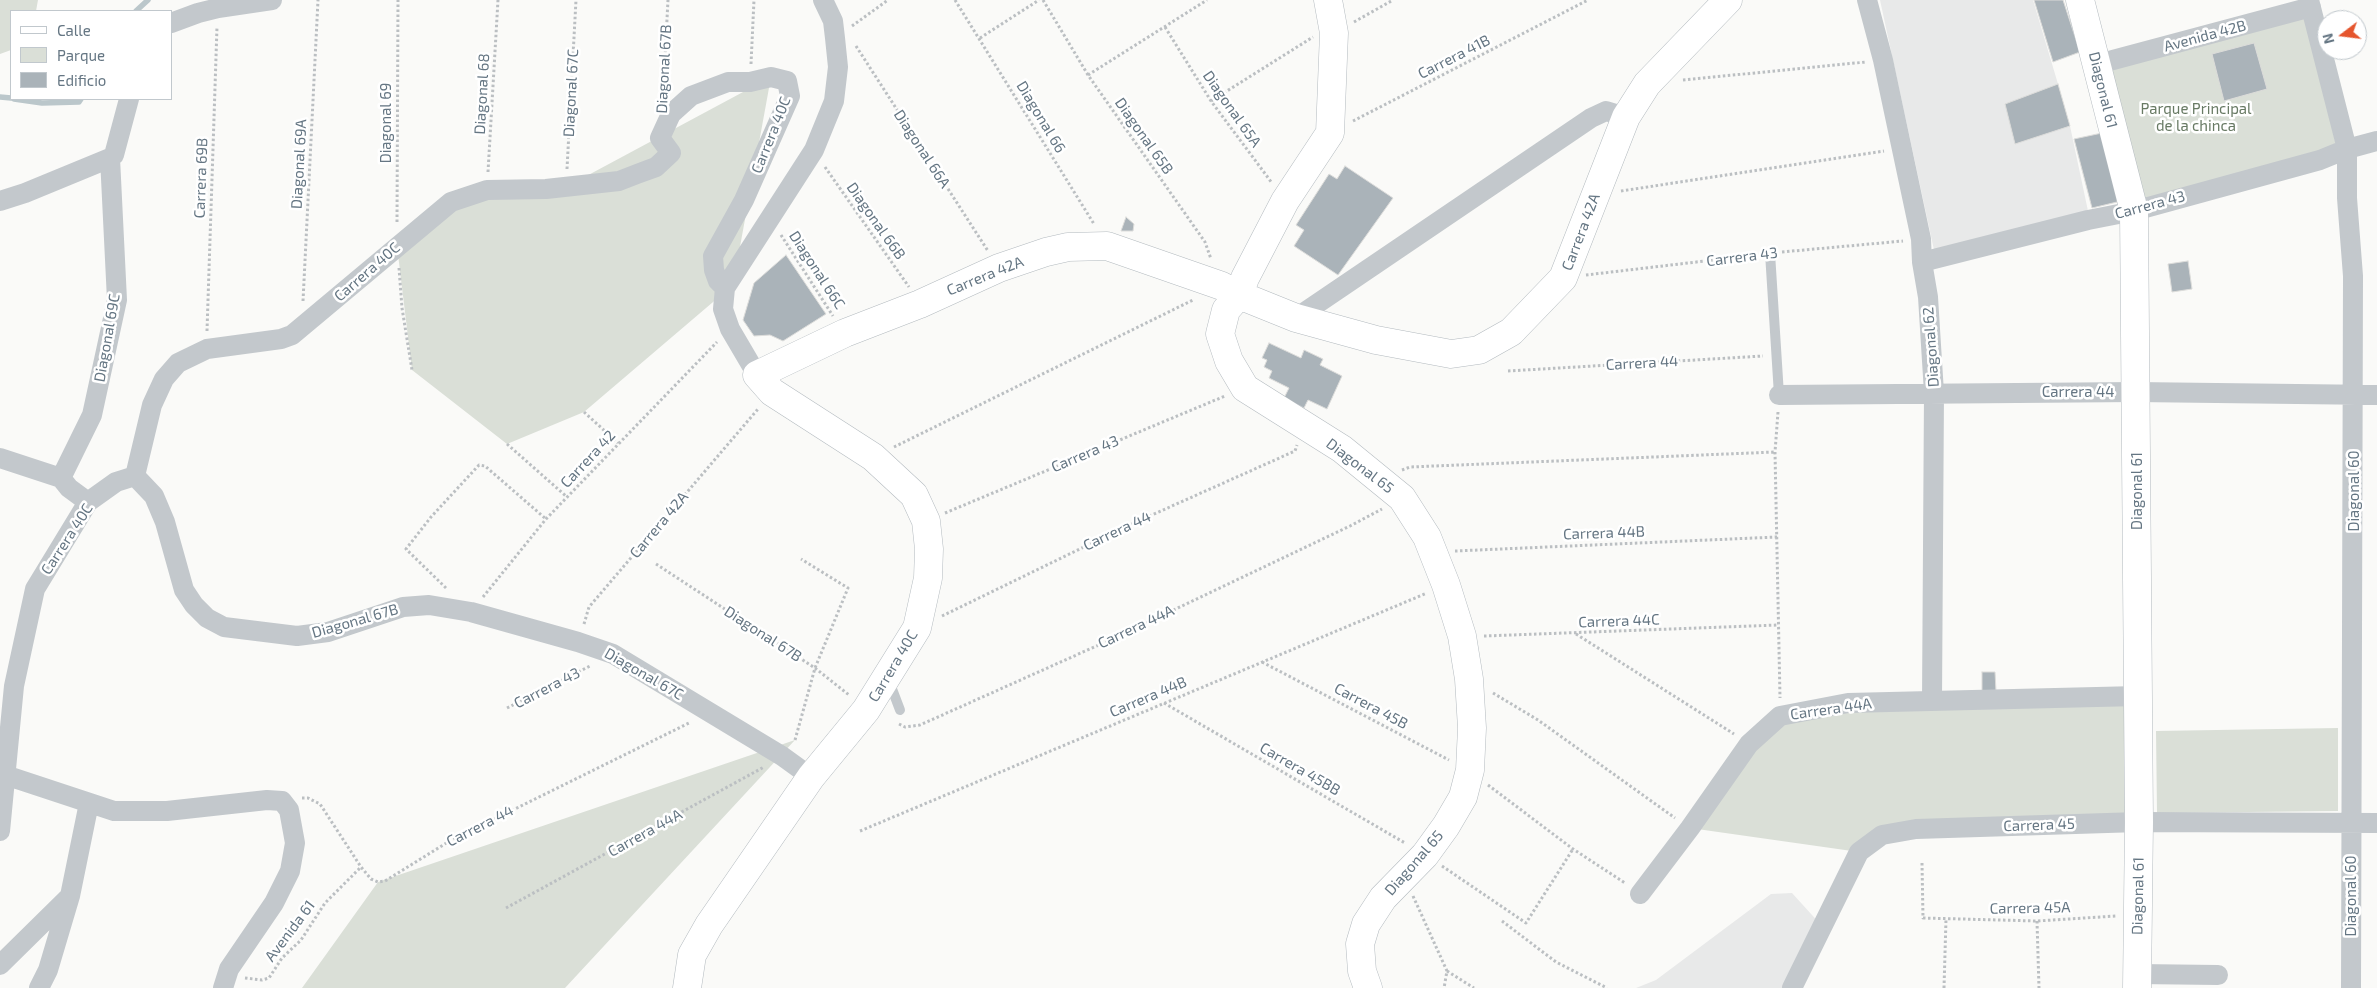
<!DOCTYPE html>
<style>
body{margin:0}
#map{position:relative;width:2377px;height:988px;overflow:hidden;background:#fafaf8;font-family:"Exo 2",sans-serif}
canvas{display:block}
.legend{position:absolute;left:10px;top:10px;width:162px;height:90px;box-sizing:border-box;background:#fff;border:1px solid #c1c8cd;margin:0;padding:6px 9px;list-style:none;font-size:15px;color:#657683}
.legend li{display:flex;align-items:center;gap:10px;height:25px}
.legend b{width:25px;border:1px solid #c1c8cd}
.north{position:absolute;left:2317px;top:10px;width:50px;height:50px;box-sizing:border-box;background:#fff;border:1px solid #c1c8cd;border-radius:50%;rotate:255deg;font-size:14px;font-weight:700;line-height:20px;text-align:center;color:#657683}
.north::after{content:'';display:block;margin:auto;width:18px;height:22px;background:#e5552d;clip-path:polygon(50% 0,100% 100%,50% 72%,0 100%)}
</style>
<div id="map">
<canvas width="2377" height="988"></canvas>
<ul class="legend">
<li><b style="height:6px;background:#fff"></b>Calle</li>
<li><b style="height:14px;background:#dadfd7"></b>Parque</li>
<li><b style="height:14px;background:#aab3b9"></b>Edificio</li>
</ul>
<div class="north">N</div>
</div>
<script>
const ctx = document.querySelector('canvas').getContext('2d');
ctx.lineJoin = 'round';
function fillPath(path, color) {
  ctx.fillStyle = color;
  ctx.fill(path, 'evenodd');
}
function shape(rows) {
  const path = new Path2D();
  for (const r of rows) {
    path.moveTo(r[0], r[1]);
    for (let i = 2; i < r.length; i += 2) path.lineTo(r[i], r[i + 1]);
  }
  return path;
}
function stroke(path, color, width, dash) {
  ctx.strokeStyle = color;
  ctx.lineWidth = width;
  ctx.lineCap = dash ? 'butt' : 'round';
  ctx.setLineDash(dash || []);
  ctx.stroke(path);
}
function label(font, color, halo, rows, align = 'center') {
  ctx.font = font + ' "Exo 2",sans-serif';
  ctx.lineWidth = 5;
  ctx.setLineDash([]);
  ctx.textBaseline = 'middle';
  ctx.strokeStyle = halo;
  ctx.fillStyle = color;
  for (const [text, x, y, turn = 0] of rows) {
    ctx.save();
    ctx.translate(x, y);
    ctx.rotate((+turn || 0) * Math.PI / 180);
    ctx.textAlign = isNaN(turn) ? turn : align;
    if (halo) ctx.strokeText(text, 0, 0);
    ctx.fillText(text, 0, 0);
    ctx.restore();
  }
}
const built = shape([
 [1880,0,2033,0,2058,84,2006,104,2015,144,2070,126,2088,211,1934,250],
 [1792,893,1822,926,1792,988,1636,988,1656,980,1771,894]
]);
const green = shape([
 [0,0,38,0,36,11,11,11,11,50,0,54],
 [2308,17,2337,150,2145,202,2106,67],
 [771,77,733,285,584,412,507,444,412,370,397,246,487,190,566,187],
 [2138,696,2139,822,1916,829,1859,852,1690,828,1780,716],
 [2338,728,2338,811,2157,813,2156,731],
 [795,740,565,988,302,988,378,882]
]);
const stream = shape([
 [136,11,148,0],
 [0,97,11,98],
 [14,99,42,103,79,102,81,99]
]);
const building = shape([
 [2034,0,2063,0,2080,52,2053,62,2034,0],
 [2254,43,2267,89,2224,101,2212,54,2254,43],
 [2058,84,2070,126,2015,144,2005,104,2058,84],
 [2102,133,2118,192,2117,202,2092,208,2074,139,2102,133],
 [1345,166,1393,198,1338,275,1294,246,1304,230,1296,225,1329,174,1337,179,1345,166],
 [1126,217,1134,224,1133,231,1121,231,1126,217],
 [786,255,826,314,783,341,770,335,754,336,743,320,754,283,786,255],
 [2188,261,2192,289,2172,292,2168,264,2188,261],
 [1269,343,1301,358,1304,350,1323,359,1320,365,1342,376,1327,409,1308,400,1304,408,1284,398,1289,388,1269,378,1272,371,1264,367,1267,360,1262,358,1269,343],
 [1982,672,1995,672,1996,691,1982,691,1982,672]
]);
const path = shape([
 [955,0,1094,224],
 [1043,0,1088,75,1205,242,1211,259],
 [1354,22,1393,0],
 [852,26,888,0],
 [1165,27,1211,101,1272,183],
 [980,38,1039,0],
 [856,46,988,251],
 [751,64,754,0],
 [1088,75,1207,0],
 [1683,80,1866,62],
 [663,97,668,0],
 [1211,101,1313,37],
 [1353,121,1588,0],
 [825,167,909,287],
 [567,169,576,0],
 [488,172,498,0],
 [1621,191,1884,151],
 [397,222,398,0],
 [781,235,833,316],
 [1782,252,1903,241],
 [399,268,402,308,412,370],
 [1586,275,1756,255],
 [303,301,318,0],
 [207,331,217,27],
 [1508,371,1763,356],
 [584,412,618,443],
 [1778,412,1775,452,1780,698],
 [507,444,567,497],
 [894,447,1193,300],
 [1402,470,1410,467,1775,452],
 [945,513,1225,396],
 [1455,551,1777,537],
 [656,564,815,668,849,695],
 [446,588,406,549,431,517,479,465,485,466,546,519],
 [483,597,546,519,717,342],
 [942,616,1125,527,1295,451,1297,445],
 [584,624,589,607,758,409],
 [1576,634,1734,734],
 [1484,636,1778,625],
 [1262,662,1449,760],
 [1493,693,1538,720,1675,818],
 [1164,703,1405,843],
 [507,708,590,666],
 [899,724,905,727,920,725,1121,635,1350,526,1382,509],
 [795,740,815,668,848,588,801,559],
 [1488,785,1573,849,1625,883],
 [302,798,308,798,320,804,361,867,371,879,378,882,385,881,448,842,691,722],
 [860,831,1427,593],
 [1922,863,1923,918,2037,921,2116,916],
 [1442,866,1526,923,1573,849],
 [1413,896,1447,971,1444,988],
 [506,908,764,767],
 [1502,921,1556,962,1607,988],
 [2037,921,2039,988],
 [1447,971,1474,988],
 [245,978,262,980,269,978,282,958,301,940,325,903,361,867],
 [1944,988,1946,919]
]);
const lane = shape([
 [1770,253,1779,395],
 [889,681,900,710]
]);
const street = shape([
 [1867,0,1883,60,1921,239,1922,262,1928,297,1934,393,1932,700],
 [2309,0,2347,149,2347,198,2353,276,2351,988],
 [171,23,198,13,218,8,272,0],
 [2098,64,2311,7],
 [0,201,25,193,110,158],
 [1922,262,2088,220,2134,211,2320,160,2347,149,2377,141],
 [1296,318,1591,118,1606,111,1626,117],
 [757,375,730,329,723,309,725,288,814,150,834,101,838,67,835,38,833,21,823,0],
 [1779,395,2136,392,2377,395],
 [0,458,61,478],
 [135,476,154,496,165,522,184,590,194,605,207,618,224,627,297,636,328,632,403,607,429,605,471,612,578,642,613,654,782,756,811,777],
 [88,502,69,488,61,478,92,415,117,300,110,158,114,155,129,99],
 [5,775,114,811,167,811,267,800,282,801,289,810,295,843,290,871,274,903,229,969,223,988],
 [0,831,14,686,35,589,88,502,116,482,135,476,152,405,164,379,178,363,207,349,281,339,292,335,451,202,487,190,546,189,619,181,637,174,656,167,671,153,660,138,671,114,691,96,728,82,750,82,771,77,787,81,790,96,744,200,713,256,714,270,718,281,725,288],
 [1640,894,1690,828,1749,744,1780,716,1848,703,2138,696],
 [0,965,68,898],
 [2137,974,2218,975],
 [39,988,48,970,70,896,89,803],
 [1792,988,1859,852,1882,835,1916,829,2139,822,2377,823]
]);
const secondary = shape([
 [1328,0,1334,33,1330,133,1285,201,1245,278,1239,295,1226,310,1220,334,1229,361,1245,388,1342,449,1402,498,1427,537,1446,585,1462,636,1469,679,1472,728,1470,770,1463,797,1446,826,1425,855,1383,898,1366,924,1360,944,1362,971,1368,988],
 [2080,0,2134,211,2139,822,2137,988],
 [687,988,692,955,709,925,811,777,866,710,917,628,928,578,929,549,926,521,914,495,873,457,772,392,757,375,845,333,920,304,999,268,1046,252,1068,247,1107,246,1222,286,1239,295,1296,318,1376,340,1451,354,1479,350,1511,332,1563,278,1626,117,1647,84,1728,0]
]);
const streetNames = [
 ["Avenida 42B",2205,36,-15],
 ["Carrera 41B",1454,57,-27],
 ["Diagonal 67B",664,69,-87],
 ["Diagonal 61",2103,90,76],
 ["Diagonal 67C",571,93,-87],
 ["Diagonal 68",482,94,-87],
 ["Diagonal 65A",1232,109,55],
 ["Diagonal 66",1041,117,59],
 ["Diagonal 69",386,123,-90],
 ["Carrera 40C",771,135,-68],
 ["Diagonal 65B",1144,136,55],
 ["Diagonal 66A",922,149,57],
 ["Diagonal 69A",299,164,-87],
 ["Carrera 69B",201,178,-88],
 ["Carrera 43",2150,205,-15],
 ["Diagonal 66B",876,221,55],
 ["Carrera 42A",1581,232,-69],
 ["Carrera 43",1742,257,-7],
 ["Diagonal 66C",817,270,57],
 ["Carrera 40C",367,272,-41],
 ["Carrera 42A",985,276,-22],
 ["Diagonal 69C",107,338,-80],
 ["Diagonal 62",1931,347,-94],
 ["Carrera 44",1642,363,-3],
 ["Carrera 44",2078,392],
 ["Carrera 43",1085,454,-23],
 ["Carrera 42",588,459,-47],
 ["Diagonal 65",1360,466,37],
 ["Diagonal 61",2137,491,-90],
 ["Diagonal 60",2354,491,-90],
 ["Carrera 42A",659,525,-50],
 ["Carrera 44",1117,531,-25],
 ["Carrera 44B",1604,533,-2],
 ["Carrera 40C",67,539,-57],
 ["Diagonal 67B",355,621,-16],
 ["Carrera 44C",1619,621,-2],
 ["Carrera 44A",1136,627,-25],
 ["Diagonal 67B",763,634,33],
 ["Carrera 40C",893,666,-59],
 ["Diagonal 67C",644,674,30],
 ["Carrera 43",547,688,-27],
 ["Carrera 44B",1148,697,-23],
 ["Carrera 45B",1371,706,28],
 ["Carrera 44A",1831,709,-8],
 ["Carrera 45BB",1300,769,30],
 ["Carrera 45",2039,825,-2],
 ["Carrera 44",480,826,-27],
 ["Carrera 44A",645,833,-29],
 ["Diagonal 65",1414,863,-49],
 ["Diagonal 61",2138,896,-89],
 ["Diagonal 60",2351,896,-90],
 ["Carrera 45A",2030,908,-1],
 ["Avenida 61",290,931,-53]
];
const parkNames = [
 ["Parque Principal",2196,109],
 ["de la chinca",2196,126]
];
fillPath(built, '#e8e9e9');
fillPath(green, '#dadfd7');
stroke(stream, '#bbc7cb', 5.5);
fillPath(building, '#aab3b9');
stroke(building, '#dcdcda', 1);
stroke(secondary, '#b3babf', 29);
stroke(path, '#bbbfc2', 3, [2.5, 2.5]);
stroke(lane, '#c3c8cc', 10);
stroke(street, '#c3c8cc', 20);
stroke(secondary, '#fff', 28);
label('15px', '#657683', '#fff', streetNames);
label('15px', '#687a64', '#fff', parkNames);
</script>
